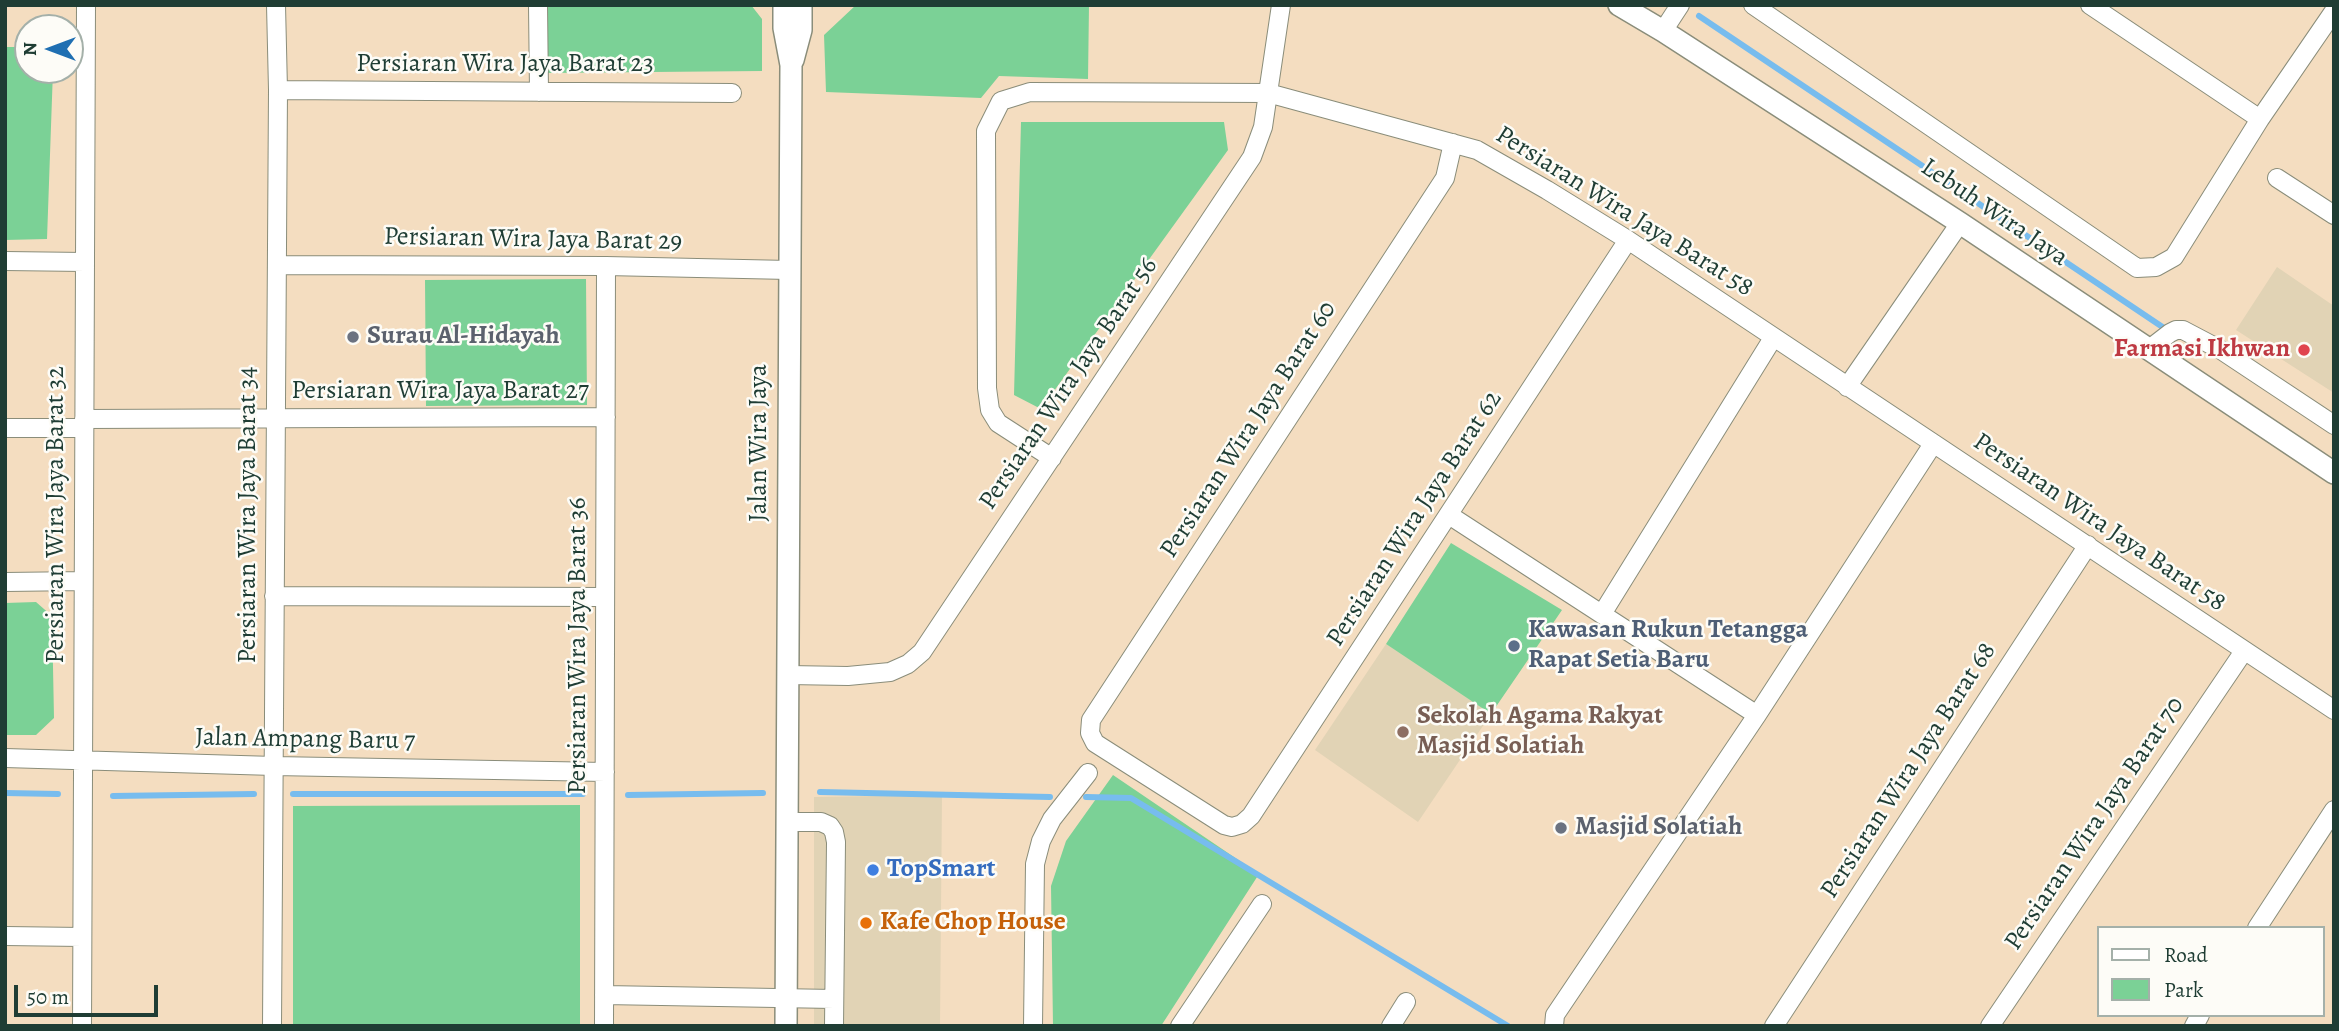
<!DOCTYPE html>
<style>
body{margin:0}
#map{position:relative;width:2339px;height:1031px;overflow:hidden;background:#f4ddc0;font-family:Alegreya,serif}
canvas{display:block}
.frame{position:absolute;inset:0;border:7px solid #1f3d34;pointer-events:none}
.legend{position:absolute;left:2097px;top:926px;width:228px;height:91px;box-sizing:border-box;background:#fdfcf7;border:2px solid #a4b0a9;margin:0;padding:9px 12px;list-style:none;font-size:21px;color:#1f3d34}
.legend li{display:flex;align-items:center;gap:14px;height:35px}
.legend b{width:35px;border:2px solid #a4b0a9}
.north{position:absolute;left:14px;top:14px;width:70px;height:70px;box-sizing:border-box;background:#fdfcf7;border:2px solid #a4b0a9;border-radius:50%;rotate:270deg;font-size:19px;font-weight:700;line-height:28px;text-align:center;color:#1f3d34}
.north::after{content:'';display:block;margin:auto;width:24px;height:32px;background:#1f6fb2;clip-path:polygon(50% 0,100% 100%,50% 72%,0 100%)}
.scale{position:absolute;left:14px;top:985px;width:144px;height:32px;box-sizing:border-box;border:4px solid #1f3d34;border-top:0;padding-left:9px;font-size:21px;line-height:24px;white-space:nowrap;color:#1f3d34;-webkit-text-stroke:5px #fdfcf7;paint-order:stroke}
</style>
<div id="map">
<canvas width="2339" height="1031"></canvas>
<div class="frame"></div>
<ul class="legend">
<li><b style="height:9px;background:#fff"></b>Road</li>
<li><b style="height:19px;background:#7bd196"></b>Park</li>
</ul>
<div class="north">N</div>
<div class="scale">50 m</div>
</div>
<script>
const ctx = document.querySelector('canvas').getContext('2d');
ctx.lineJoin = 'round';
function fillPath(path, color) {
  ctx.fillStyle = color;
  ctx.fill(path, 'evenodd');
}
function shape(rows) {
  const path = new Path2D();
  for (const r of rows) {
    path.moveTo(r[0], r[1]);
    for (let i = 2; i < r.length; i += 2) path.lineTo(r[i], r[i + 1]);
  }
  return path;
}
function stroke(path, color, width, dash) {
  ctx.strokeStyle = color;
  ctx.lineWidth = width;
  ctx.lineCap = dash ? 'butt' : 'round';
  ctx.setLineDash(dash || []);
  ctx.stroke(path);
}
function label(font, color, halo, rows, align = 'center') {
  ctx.font = font + ' Alegreya,serif';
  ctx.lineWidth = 5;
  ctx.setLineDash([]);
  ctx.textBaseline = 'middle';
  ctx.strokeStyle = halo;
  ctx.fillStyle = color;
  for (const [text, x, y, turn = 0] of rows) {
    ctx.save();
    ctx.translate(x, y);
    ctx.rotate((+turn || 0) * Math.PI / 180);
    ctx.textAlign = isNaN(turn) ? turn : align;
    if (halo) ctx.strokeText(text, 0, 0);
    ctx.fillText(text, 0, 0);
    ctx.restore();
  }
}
const built = shape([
 [2277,267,2334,306,2334,393,2236,330],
 [1386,644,1491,714,1418,822,1315,750],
 [942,795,940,1026,814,1026,814,797]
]);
const green = shape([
 [543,5,751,5,762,19,762,71,543,73],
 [856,5,1089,5,1088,79,999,76,981,98,826,92,824,35],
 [5,47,28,47,28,70,53,70,47,239,5,240],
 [1021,122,1224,122,1228,150,1041,409,1014,395],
 [586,279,587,405,426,406,425,280],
 [1451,543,1562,610,1491,714,1386,644],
 [36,602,52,616,54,718,36,735,5,735,5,603],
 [1113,775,1259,874,1161,1026,1053,1026,1051,886,1066,841],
 [580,805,580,1026,293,1026,293,806]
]);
const stream = shape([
 [1699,16,2164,328],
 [820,792,1050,797],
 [5,793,58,794],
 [293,794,583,794],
 [628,795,763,793],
 [113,796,254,794],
 [1086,797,1131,798,1508,1026]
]);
const minor = shape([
 [538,5,539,92],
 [1753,5,2137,268,2156,267,2174,257,2260,119,2334,11],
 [2090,5,2260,119],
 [1663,31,1680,5],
 [278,90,732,93],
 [1453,143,1445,178,1091,720,1090,733,1095,743,1224,825,1232,827,1242,824,1251,816,1628,240],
 [2277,178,2334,215],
 [5,261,85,262],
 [277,265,606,266,789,270],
 [2148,350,2170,333,2176,330,2183,330,2221,350,2334,425],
 [1847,387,1960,223],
 [84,419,606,417],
 [5,428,84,428],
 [1052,458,998,423,990,410,987,388,986,131,1001,101,1030,92,1268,93,1477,150,1547,190,1628,240,2334,710],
 [1449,515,1757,715],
 [5,582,83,581],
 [274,596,605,597],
 [1602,614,1773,338],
 [788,675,848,676,890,672,908,664,922,652,1252,157,1263,127,1281,5],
 [5,758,274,766,605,772],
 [787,822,821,822,830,826,834,832,836,842,834,1026],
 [2257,928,2334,810],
 [5,936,82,937],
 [604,995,834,999],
 [82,1026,86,5],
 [272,1026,278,90,276,5],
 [604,1026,606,266],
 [1033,1026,1035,864,1041,841,1052,819,1088,773],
 [1180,1026,1262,904],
 [1391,1026,1406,1002],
 [1554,1026,1555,1015,1757,715,1933,444],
 [1774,1026,2088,545],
 [1990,1026,2244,651],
 [2194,1026,2200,1015]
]);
const tertiary = shape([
 [784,5,784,28,791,65,786,1026],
 [1619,5,1663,31,1960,223,2334,473],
 [793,60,801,30,801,5]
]);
const markers = [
 [353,337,7,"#6b7280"],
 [2304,350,7,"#e0444e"],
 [1514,646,7,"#5c6f8a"],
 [1403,732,7,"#8d6e63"],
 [1561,828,7,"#6b7280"],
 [873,870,7,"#3f7fe0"],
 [866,923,7,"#e8710a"]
];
const streetNames = [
 ["Persiaran Wira Jaya Barat 23",505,65],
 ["Persiaran Wira Jaya Barat 58",1624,212,32],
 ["Lebuh Wira Jaya",1994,213,34],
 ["Persiaran Wira Jaya Barat 29",533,240,1],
 ["Persiaran Wira Jaya Barat 56",1069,384,-56],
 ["Persiaran Wira Jaya Barat 27",440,392],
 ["Persiaran Wira Jaya Barat 60",1249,430,-57],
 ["Jalan Wira Jaya",760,443,-90],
 ["Persiaran Wira Jaya Barat 32",57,515,-90],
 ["Persiaran Wira Jaya Barat 34",249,515,-90],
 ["Persiaran Wira Jaya Barat 62",1415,519,-57],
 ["Persiaran Wira Jaya Barat 58",2099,523,34],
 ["Persiaran Wira Jaya Barat 36",579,646,-90],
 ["Jalan Ampang Baru 7",305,740,1],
 ["Persiaran Wira Jaya Barat 68",1909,771,-57],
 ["Persiaran Wira Jaya Barat 70",2095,824,-56]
];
const worshipNames = [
 ["Surau Al-Hidayah",367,337],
 ["Masjid Solatiah",1575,828]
];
const healthNames = [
 ["Farmasi Ikhwan",2290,350]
];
const serviceNames = [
 ["Kawasan Rukun Tetangga",1528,631],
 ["Rapat Setia Baru",1528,661]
];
const educationNames = [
 ["Sekolah Agama Rakyat",1417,717],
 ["Masjid Solatiah",1417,747]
];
const shopNames = [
 ["TopSmart",887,870]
];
const foodNames = [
 ["Kafe Chop House",880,923]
];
fillPath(built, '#e1d3b5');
fillPath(green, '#7bd196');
stroke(stream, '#77bcee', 6);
stroke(minor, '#8a8d7a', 20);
stroke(tertiary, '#8a8d7a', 24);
stroke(minor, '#fff', 18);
stroke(tertiary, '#fff', 21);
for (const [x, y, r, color] of markers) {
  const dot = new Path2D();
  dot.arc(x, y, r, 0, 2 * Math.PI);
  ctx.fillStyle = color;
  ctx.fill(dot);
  stroke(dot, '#fdfcf7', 2.5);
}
label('26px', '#1f3d34', '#fdfcf7', streetNames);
label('bold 26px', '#5b616d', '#fdfcf7', worshipNames, 'left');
label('bold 26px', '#be3a42', '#fdfcf7', healthNames, 'right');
label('bold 26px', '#4e5e75', '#fdfcf7', serviceNames, 'left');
label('bold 26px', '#785e54', '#fdfcf7', educationNames, 'left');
label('bold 26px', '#366cbe', '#fdfcf7', shopNames, 'left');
label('bold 26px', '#c56008', '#fdfcf7', foodNames, 'left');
</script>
